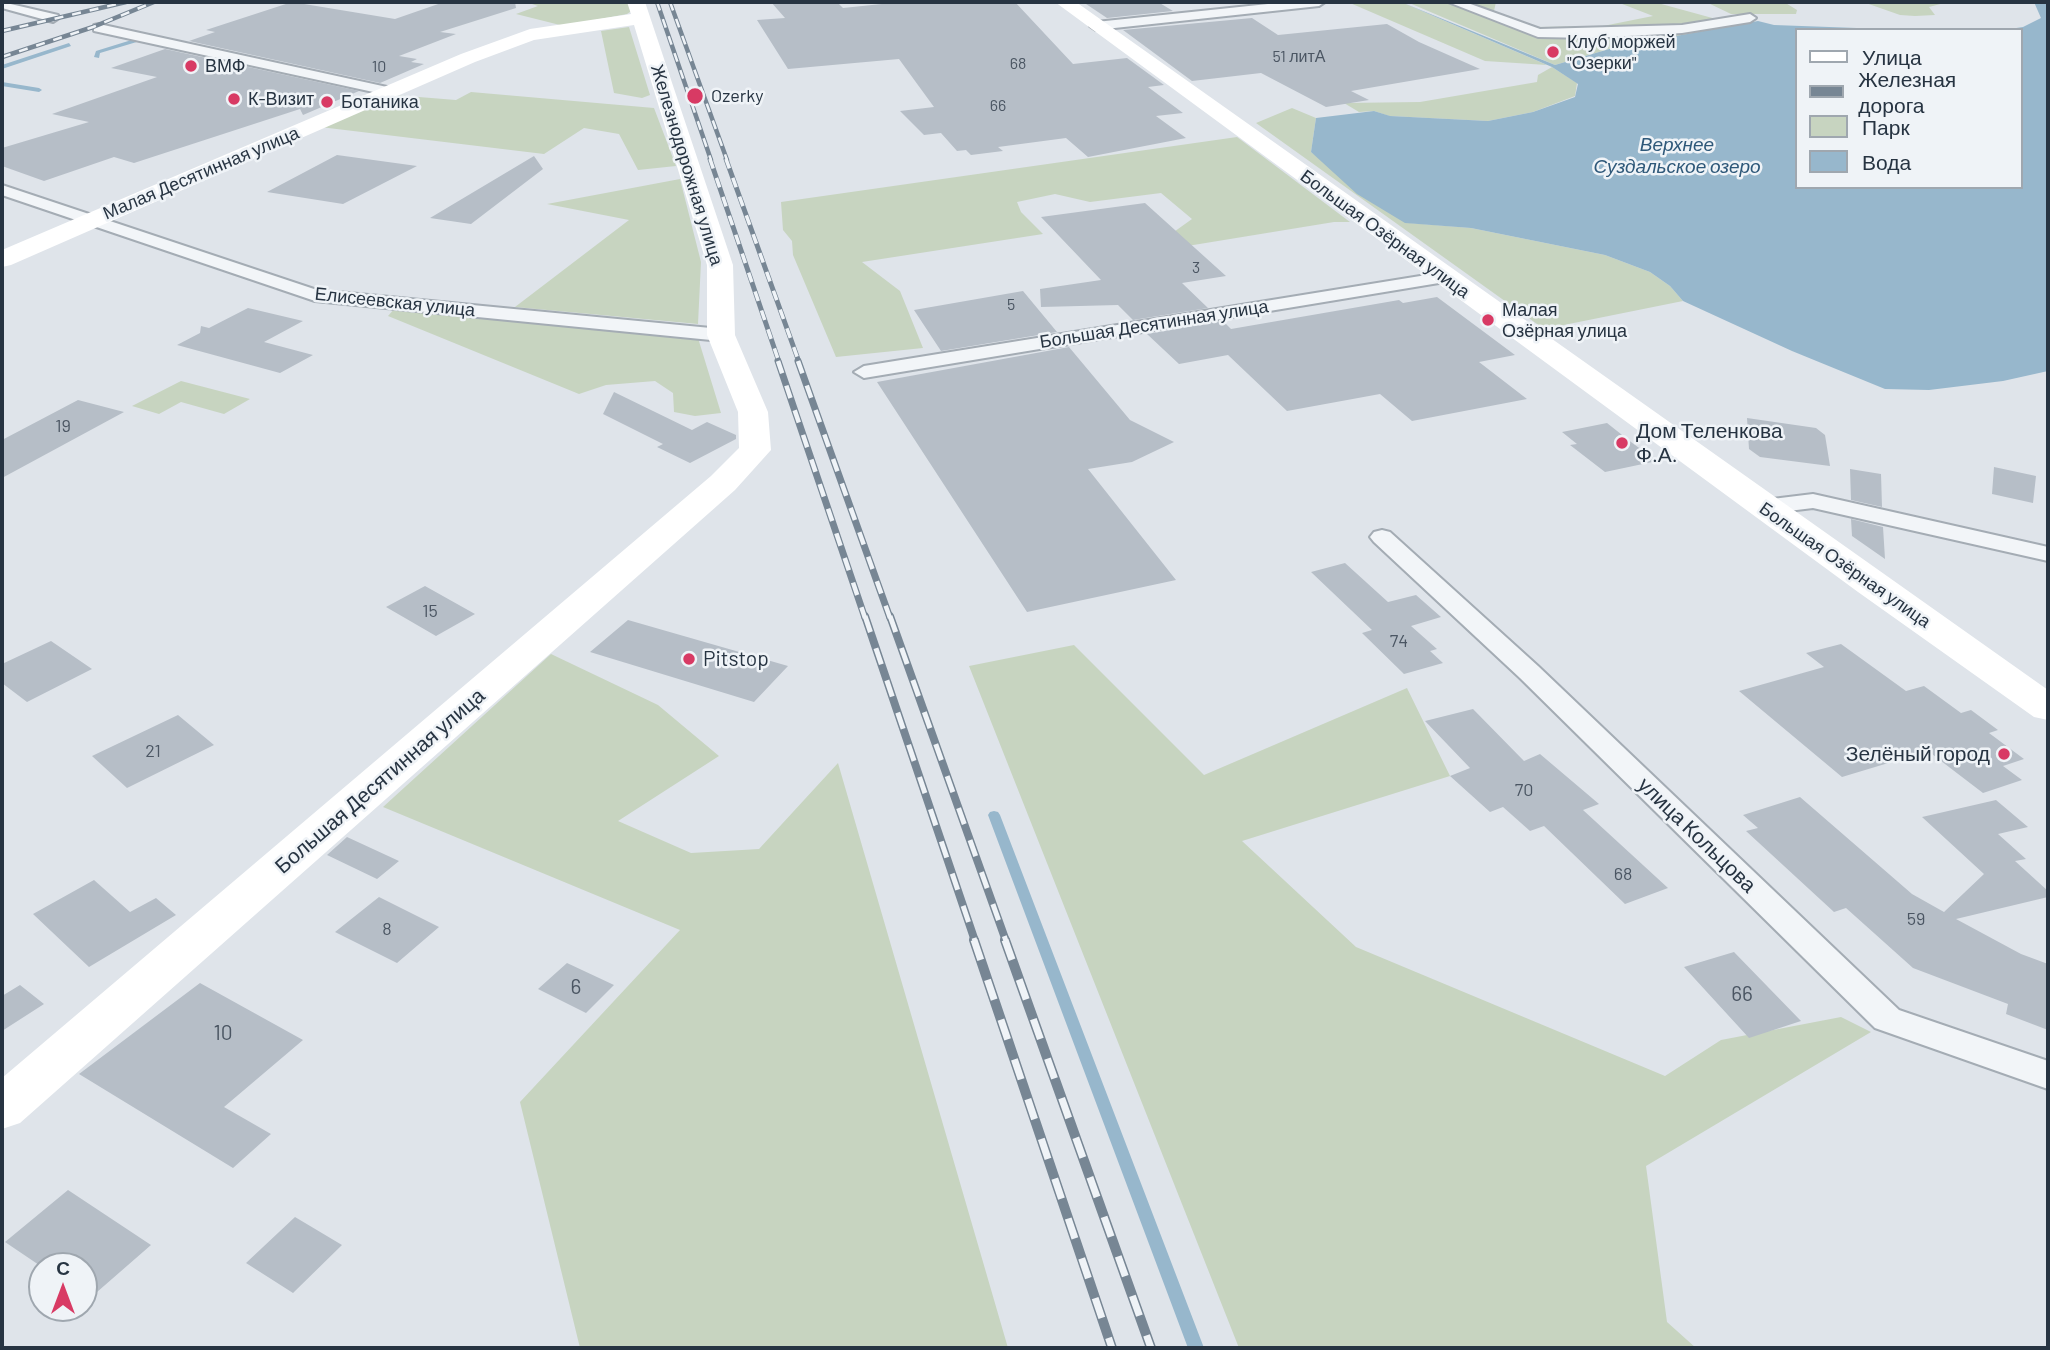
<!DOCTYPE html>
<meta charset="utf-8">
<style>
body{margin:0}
#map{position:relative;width:2050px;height:1350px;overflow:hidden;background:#dfe4ea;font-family:Barlow,sans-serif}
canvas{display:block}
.frame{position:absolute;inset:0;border:4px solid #273442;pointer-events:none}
.legend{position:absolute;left:1795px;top:28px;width:228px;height:161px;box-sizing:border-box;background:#eff3f7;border:2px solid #9fa7af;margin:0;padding:9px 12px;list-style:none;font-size:21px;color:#273442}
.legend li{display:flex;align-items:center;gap:14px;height:35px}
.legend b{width:35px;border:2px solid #9fa7af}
.north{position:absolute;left:28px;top:1252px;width:70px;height:70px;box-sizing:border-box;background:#eff3f7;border:2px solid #9fa7af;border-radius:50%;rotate:0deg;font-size:19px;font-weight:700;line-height:28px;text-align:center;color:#273442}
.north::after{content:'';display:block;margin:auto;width:24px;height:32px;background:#d83a64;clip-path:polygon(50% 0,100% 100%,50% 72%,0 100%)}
</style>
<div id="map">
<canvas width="2050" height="1350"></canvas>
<div class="frame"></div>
<ul class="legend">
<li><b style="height:9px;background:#fff"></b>Улица</li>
<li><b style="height:9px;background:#778694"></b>Железная дорога</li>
<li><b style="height:19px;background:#c7d4c0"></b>Парк</li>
<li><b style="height:19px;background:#97b7cc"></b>Вода</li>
</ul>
<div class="north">С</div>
</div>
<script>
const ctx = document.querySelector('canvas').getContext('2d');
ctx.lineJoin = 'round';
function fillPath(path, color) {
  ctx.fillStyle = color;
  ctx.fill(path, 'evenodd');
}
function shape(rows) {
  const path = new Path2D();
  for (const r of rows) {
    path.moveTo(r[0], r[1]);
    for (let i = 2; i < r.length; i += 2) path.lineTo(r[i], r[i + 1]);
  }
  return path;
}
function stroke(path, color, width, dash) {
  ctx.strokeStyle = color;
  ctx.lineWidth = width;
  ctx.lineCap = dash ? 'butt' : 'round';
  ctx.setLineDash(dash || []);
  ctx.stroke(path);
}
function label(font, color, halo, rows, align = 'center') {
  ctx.font = font + ' Barlow,sans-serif';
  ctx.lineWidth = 5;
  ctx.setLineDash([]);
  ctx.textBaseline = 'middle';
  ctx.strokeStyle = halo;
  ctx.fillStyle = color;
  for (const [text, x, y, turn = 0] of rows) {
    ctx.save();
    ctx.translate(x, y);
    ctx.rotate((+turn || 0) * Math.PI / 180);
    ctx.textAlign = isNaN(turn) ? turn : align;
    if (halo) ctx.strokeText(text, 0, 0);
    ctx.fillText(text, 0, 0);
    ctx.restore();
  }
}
const green = shape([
 [526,2,631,2,633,10,627,14,564,26,516,14,538,6],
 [1401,2,1547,65,1485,61,1350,3],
 [1407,2,1496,2,1494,11,1536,27,1603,26,1653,16,1617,2,1654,2,1716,19,1730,27,1616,47,1555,65],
 [1706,2,1784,2,1797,10,1796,14,1731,14],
 [1863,2,1948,2,1929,7,1935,15,1915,16,1900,15],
 [629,27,650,95,642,98,614,93,601,31],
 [1552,67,1577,83,1575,96,1533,112,1488,121,1389,116,1374,111,1359,112,1344,103,1420,102,1537,82,1538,75],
 [471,92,654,108,676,166,638,170,619,134,584,128,544,154,320,127,394,95,456,100],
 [1292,108,1316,118,1311,152,1410,223,1471,228,1605,255,1650,272,1670,286,1683,301,1544,329,1256,123],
 [1237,137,1350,222,1334,222,1169,249,1171,234,1192,219,1161,193,1090,202,1055,194,1017,202,1021,212,1043,234,862,262,900,291,923,348,836,357,793,255,792,241,783,230,781,202],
 [680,179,701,262,698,324,515,307,629,220,547,204],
 [395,308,698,338,721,413,695,416,674,412,673,393,655,381,606,385,579,394,388,316],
 [181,381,250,399,224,414,181,402,159,414,132,406],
 [1074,645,1204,775,1407,688,1450,776,1242,841,1356,947,1665,1076,1721,1040,1841,1017,1871,1032,1646,1166,1667,1322,1696,1348,1239,1348,969,666],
 [551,654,658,705,719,756,618,821,691,853,759,849,838,763,1008,1348,580,1348,520,1102,680,930,383,807]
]);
const water = shape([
 [1401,2,1555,65,1616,47,1758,21,1774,25,1912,30,1796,30,1796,187,2020,187,2020,30,2003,30,2023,27,2041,18,2034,2,2048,2,2048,371,2003,381,1929,390,1885,389,1792,351,1683,301,1670,286,1650,272,1605,255,1471,228,1405,223,1357,194,1311,152,1316,118,1374,111,1390,116,1488,121,1533,112,1575,97,1578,84,1552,67]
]);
const stream = shape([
 [138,38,140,41,100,53,99,58,94,57,96,51,138,38],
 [69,43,71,46,2,69,2,65,69,43],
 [2,82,39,88,42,90,39,92,2,86,2,82],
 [994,811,998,812,1000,815,1204,1348,1188,1348,988,815,990,812,994,811]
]);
const building = shape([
 [292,2,395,19,444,2,515,2,516,8,440,32,456,34,399,56,417,59,411,62,424,64,380,83,189,41,215,32,206,30],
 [771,2,837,2,843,8,901,2,1015,2,1073,64,1127,58,1164,85,1148,87,1183,113,1156,116,1186,138,1088,157,1066,138,998,147,1003,151,971,155,966,150,957,151,941,133,924,135,900,111,934,107,899,59,788,69,757,20,785,18],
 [1083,2,1158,2,1173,11,1107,18],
 [1252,18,1278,35,1387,24,1419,42,1480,69,1351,91,1369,100,1326,107,1261,73,1192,81,1123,30],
 [165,49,359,91,303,115,300,109,134,163,114,157,44,181,2,166,2,148,89,122,52,114,157,77,111,68],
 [337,155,417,166,343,204,267,192],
 [534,156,543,169,471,224,430,218],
 [1145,203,1226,276,1182,283,1208,308,1133,320,1118,305,1041,307,1040,289,1101,280,1041,217],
 [1023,291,1057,332,941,351,914,310],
 [1437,297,1515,355,1479,362,1527,399,1412,421,1380,394,1287,411,1228,355,1179,364,1147,334,1223,321,1231,329,1399,300,1403,303],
 [248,308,303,321,264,342,313,355,280,373,177,345,200,333,201,326,209,328],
 [1069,347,1130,420,1174,442,1132,462,1088,469,1176,580,1027,612,877,382],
 [614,392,692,430,707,422,736,435,736,439,690,463,657,447,663,444,603,414],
 [78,400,124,412,2,478,2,440],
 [1747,418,1816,428,1825,435,1830,466,1760,457,1749,449],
 [1607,423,1631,442,1657,461,1605,472,1570,445,1577,444,1562,432],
 [1994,467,2036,476,2033,503,1992,494],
 [1850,469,1881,474,1882,507,1851,500],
 [1851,519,1883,527,1885,559,1852,536],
 [1345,563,1388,602,1416,595,1441,617,1411,626,1437,649,1430,651,1443,663,1404,674,1362,633,1372,630,1311,572],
 [425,586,475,614,436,636,386,607],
 [628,620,788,666,754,702,590,652],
 [51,641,92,669,27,702,2,683,2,664],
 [1841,644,1906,691,1924,686,1961,713,1971,710,1998,730,1989,733,2024,759,2003,766,2022,780,1983,793,1928,751,1842,777,1739,691,1824,667,1806,653],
 [1473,709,1524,761,1540,754,1599,804,1583,810,1668,888,1625,904,1544,826,1530,831,1503,807,1490,812,1450,776,1470,768,1425,721],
 [178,715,214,745,127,788,92,756],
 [1800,797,1912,894,1944,912,1984,874,1922,817,1996,800,2028,827,1998,834,2026,859,2015,861,2048,891,2048,897,1956,919,2021,954,2048,964,2048,1030,2006,1014,2008,1004,1913,968,1846,908,1834,912,1746,831,1758,828,1743,815],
 [347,837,399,861,377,879,327,855],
 [94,880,130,912,156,898,176,915,89,967,33,914],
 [379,897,439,927,397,963,335,932],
 [1734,952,1801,1021,1749,1038,1684,967],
 [567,963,614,985,586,1013,538,989],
 [200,983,303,1040,224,1107,271,1134,233,1168,79,1074],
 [20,985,44,1004,2,1031,2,996],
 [68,1190,151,1245,89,1299,84,1296,84,1266,42,1267,5,1242],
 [295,1217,342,1245,293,1293,246,1263]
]);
const street = shape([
 [2,2,58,15,59,18,53,22,2,8,2,2],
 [1287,2,1325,2,1319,6,1096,30,1090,26,1096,22,1287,2],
 [1448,2,1465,2,1540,29,1682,25,1750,14,1756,18,1750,22,1682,33,1591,38,1538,37,1448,2],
 [99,24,387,87,394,91,387,95,94,31,94,25,99,24],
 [2,185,317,290,721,329,731,335,721,341,315,301,2,195,2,185],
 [1445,272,1454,277,1451,281,864,378,854,372,864,366,1445,272],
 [1813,494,2048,547,2048,561,1813,508,1764,514,1753,507,1764,500,1813,494],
 [1382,530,1390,532,1538,666,1899,1010,2048,1061,2048,1089,1875,1028,1520,678,1374,542,1370,537,1374,532,1382,530]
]);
const secondary = shape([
 [627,2,645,2,733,265,735,335,768,412,771,450,735,490,20,1123,2,1129,2,1078,711,476,739,448,738,412,707,335,707,265,634,25,534,40,475,62,11,265,2,267,2,250,461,54,530,29,631,14,627,2],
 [1055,2,1076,2,2048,690,2048,720,2034,717,1858,592,1055,2]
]);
const railFar4 = shape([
 [657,2,711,160],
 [670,2,727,160],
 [2,31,126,2],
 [2,57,93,27,154,2]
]);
const railFar3 = shape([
 [710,159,779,362],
 [726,159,799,362]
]);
const railFar2 = shape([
 [778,361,865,618],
 [798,361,890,618]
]);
const railFar1 = shape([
 [865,616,975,941],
 [890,616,1006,941]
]);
const rail = shape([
 [974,940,1112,1348],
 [1005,940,1151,1348]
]);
const markers = [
 [1553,52,7,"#d83a64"],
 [191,66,7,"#d83a64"],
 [695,96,9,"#d83a64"],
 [234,99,7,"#d83a64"],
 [327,102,7,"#d83a64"],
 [1488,320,7,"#d83a64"],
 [1622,443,7,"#d83a64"],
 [689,659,7,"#d83a64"],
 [2004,754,7,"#d83a64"]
];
const farNumbernames = [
 ["51 литА",1299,57],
 ["68",1018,64],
 ["10",379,67],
 ["66",998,106],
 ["3",1196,268],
 ["5",1011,305]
];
const farPoinames = [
 ["Клуб моржей",1567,42],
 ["\"Озерки\"",1567,63],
 ["ВМФ",205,66],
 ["Ozerky",711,96],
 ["К-Визит",248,99],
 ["Ботаника",341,102],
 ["Малая",1502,310],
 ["Озёрная улица",1502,331]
];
const farStreetnames = [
 ["Железнодорожная улица",687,165,73],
 ["Малая Десятинная улица",201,173,-23],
 ["Большая Озёрная улица",1385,234,36],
 ["Елисеевская улица",395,302,6],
 ["Большая Десятинная улица",1154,324,-9],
 ["Большая Озёрная улица",1845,565,35]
];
const numberNames = [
 ["19",63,426],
 ["15",430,611],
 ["74",1399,641],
 ["21",153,751],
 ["70",1524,790],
 ["68",1623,874],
 ["59",1916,919],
 ["8",387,929]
];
const farWaternames = [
 ["Верхнее",1677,145],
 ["Суздальское озеро",1677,167]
];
const poiNames = [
 ["Дом Теленкова",1636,431],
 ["Ф.А.",1636,455],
 ["Pitstop",703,659],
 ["Зелёный город",1990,754,"right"]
];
const streetNames = [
 ["Большая Десятинная улица",380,781,-41],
 ["улица Кольцова",1697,835,44]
];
const nearNumbernames = [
 ["6",576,987],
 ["66",1742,994],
 ["10",223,1033]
];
fillPath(green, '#c7d4c0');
fillPath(water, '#97b7cc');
fillPath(stream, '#97b7cc');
fillPath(building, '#b6bec7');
stroke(street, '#a4acb4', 4);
fillPath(street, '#f2f5f8');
fillPath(secondary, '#fff');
stroke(railFar4, '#778694', 4.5);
stroke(railFar3, '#778694', 5);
stroke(railFar2, '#778694', 7);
stroke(railFar1, '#778694', 8);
stroke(rail, '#778694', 10);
stroke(railFar4, '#eff3f7', 2.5, [9]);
stroke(railFar3, '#eff3f7', 3.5, [10]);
stroke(railFar2, '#eff3f7', 4.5, [13]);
stroke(railFar1, '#eff3f7', 5, [17]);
stroke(rail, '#eff3f7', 7, [21]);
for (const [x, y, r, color] of markers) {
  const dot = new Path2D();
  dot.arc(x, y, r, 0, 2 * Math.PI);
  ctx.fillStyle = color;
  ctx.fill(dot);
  stroke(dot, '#eff3f7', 2.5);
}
label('16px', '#4b5663', null, farNumbernames);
label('18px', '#273442', '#eff3f7', farPoinames, 'left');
label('18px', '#273442', '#eff3f7', farStreetnames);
label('18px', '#4b5663', null, numberNames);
label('italic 19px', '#2e5879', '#eff3f7', farWaternames);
label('21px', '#273442', '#eff3f7', poiNames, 'left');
label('21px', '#273442', '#eff3f7', streetNames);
label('21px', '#4b5663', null, nearNumbernames);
</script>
